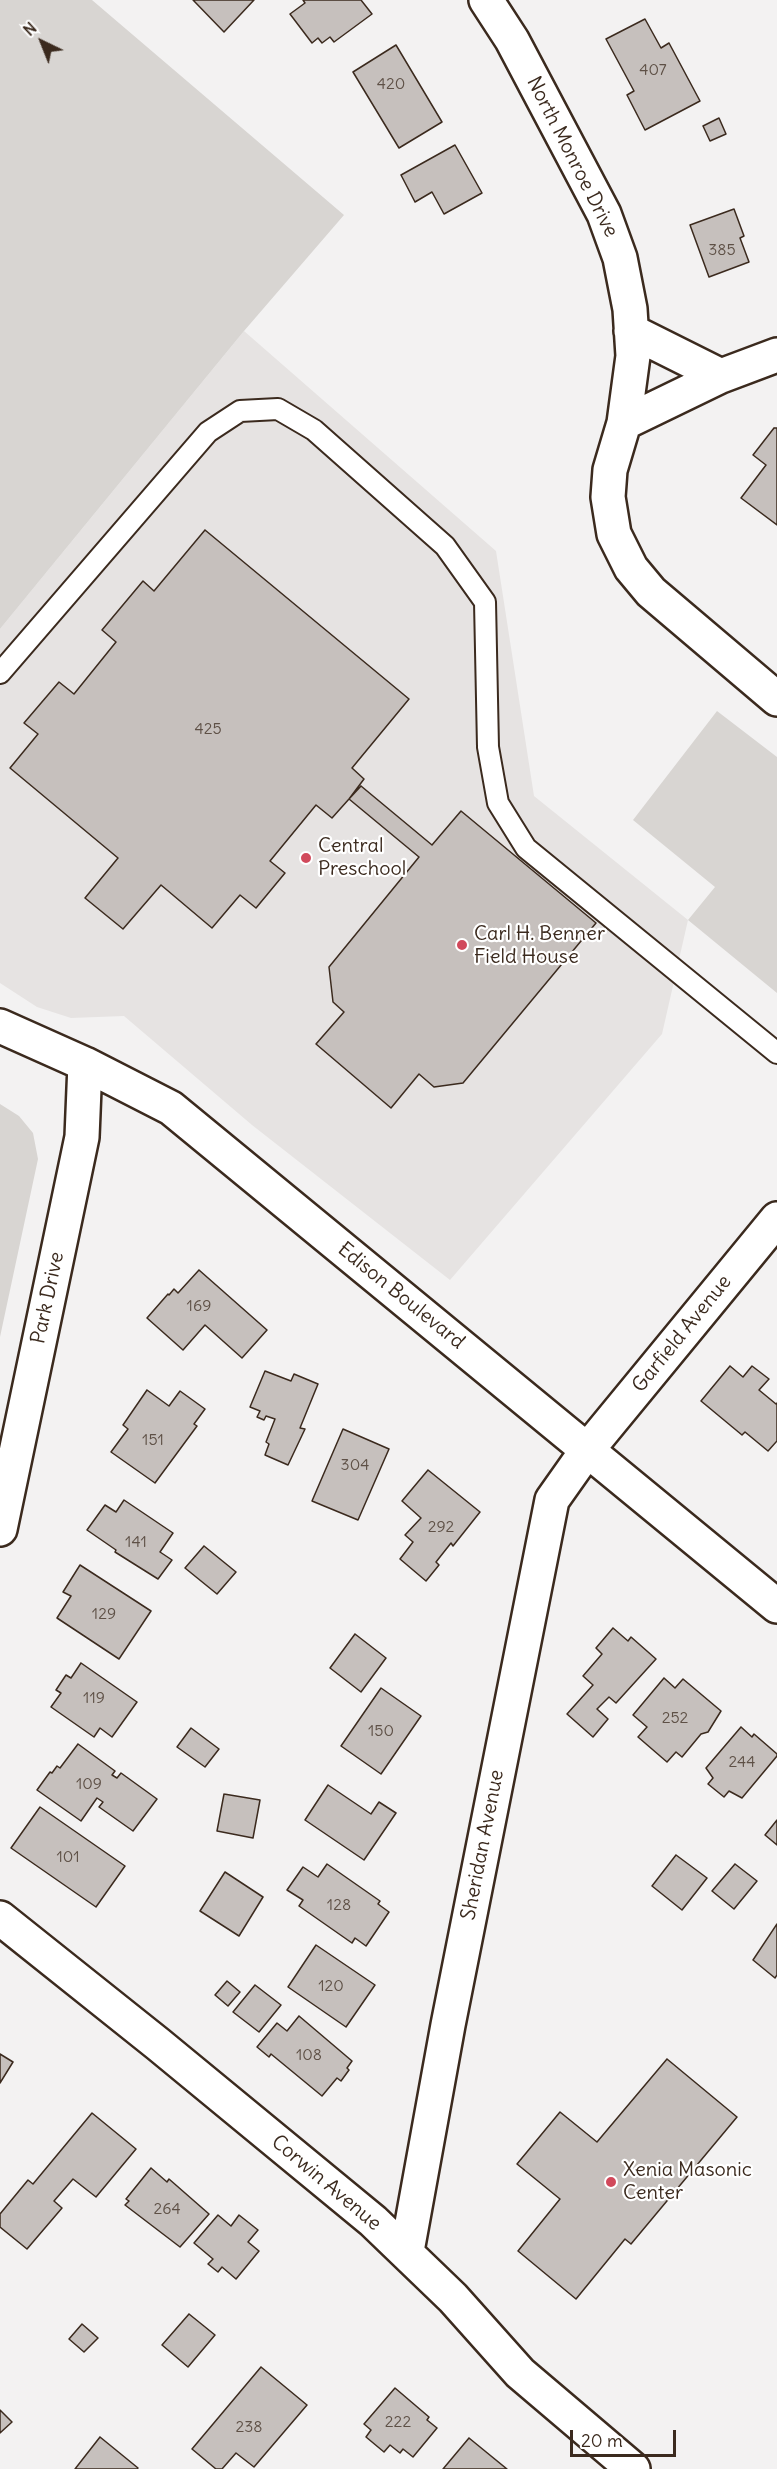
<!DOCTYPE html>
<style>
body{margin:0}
#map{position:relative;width:777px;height:2469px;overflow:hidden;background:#f3f2f2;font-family:Delius,sans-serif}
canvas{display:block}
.north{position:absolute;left:12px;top:12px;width:60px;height:60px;-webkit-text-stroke:4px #fff;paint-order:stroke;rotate:317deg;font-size:16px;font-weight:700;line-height:24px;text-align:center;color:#3b2a1e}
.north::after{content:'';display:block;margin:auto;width:21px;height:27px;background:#3b2a1e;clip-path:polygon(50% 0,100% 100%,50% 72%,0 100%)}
.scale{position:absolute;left:570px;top:2430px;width:106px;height:27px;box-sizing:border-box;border:3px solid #3b2a1e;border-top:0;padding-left:8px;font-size:18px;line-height:21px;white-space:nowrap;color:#3b2a1e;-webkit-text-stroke:4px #fff;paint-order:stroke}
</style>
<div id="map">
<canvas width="777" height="2469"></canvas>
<div class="north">N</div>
<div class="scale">20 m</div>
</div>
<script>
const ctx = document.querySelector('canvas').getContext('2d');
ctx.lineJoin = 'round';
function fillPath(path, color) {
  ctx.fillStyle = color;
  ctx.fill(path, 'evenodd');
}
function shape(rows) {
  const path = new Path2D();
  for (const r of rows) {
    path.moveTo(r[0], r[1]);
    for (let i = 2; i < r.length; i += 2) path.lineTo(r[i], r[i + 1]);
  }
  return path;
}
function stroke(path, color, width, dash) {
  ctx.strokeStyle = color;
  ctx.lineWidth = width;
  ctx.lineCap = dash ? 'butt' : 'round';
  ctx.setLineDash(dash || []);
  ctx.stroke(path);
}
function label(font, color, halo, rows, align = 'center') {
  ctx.font = font + ' Delius,sans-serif';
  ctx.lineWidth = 4.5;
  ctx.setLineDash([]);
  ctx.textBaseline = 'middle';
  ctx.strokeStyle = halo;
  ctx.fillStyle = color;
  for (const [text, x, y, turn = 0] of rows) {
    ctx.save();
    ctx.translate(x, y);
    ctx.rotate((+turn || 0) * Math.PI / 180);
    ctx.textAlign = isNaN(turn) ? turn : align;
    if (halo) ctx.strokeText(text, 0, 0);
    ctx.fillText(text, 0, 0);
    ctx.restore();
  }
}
const built = shape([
 [244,331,496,551,534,796,688,920,662,1034,450,1280,252,1125,124,1016,71,1018,37,1007,0,983,0,629]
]);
const green = shape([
 [0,0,92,0,344,215,244,331,0,629],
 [717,711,777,757,777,993,688,920,715,887,633,820],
 [0,1104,19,1116,33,1133,38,1159,0,1337]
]);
const building = shape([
 [193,0,254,0,224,32,193,0],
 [303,0,361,0,372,14,334,42,330,37,322,43,318,38,312,43,290,14,305,3,303,0],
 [645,19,661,48,669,43,700,101,645,130,627,95,634,91,606,39,645,19],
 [396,45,442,122,399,148,353,72,396,45],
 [719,118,726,134,710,141,703,126,719,118],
 [455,145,482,193,444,214,432,192,415,202,401,175,455,145],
 [734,209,744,236,740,238,749,262,709,277,690,225,734,209],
 [774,428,777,428,777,525,741,498,766,465,753,455,774,428],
 [205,530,409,699,352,768,364,779,349,799,332,818,316,805,270,861,285,873,256,908,240,895,212,928,161,885,123,929,85,898,118,858,10,768,38,734,24,723,59,682,74,694,116,642,102,630,143,581,154,591,205,530],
 [361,786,432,845,461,811,596,923,463,1083,434,1087,419,1074,391,1108,316,1044,344,1012,333,1002,329,967,419,857,349,799,361,786],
 [199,1270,267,1330,242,1358,205,1325,183,1350,147,1318,168,1294,169,1295,174,1289,178,1293,199,1270],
 [730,1366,743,1377,752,1366,769,1379,759,1390,776,1404,777,1403,777,1441,768,1451,745,1432,742,1435,701,1401,730,1366],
 [265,1371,291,1381,294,1374,318,1384,300,1428,305,1429,288,1465,265,1455,269,1444,266,1442,275,1419,266,1416,264,1420,257,1417,260,1411,250,1407,265,1371],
 [147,1390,169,1406,180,1391,205,1409,194,1424,197,1426,155,1483,111,1452,128,1429,123,1425,147,1390],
 [343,1429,389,1449,358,1520,312,1501,343,1429],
 [428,1470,480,1512,453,1546,451,1543,436,1562,439,1565,426,1581,400,1559,413,1542,405,1535,421,1518,402,1501,428,1470],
 [124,1500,173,1533,160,1552,172,1560,158,1579,115,1552,116,1550,87,1530,105,1505,116,1512,124,1500],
 [204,1546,236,1572,217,1594,185,1568,204,1546],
 [80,1565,151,1611,119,1659,57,1618,71,1596,63,1592,80,1565],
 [613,1628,628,1641,631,1637,656,1659,616,1703,609,1697,597,1709,608,1719,593,1737,567,1714,593,1685,583,1676,602,1654,596,1648,613,1628],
 [355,1634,386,1658,361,1692,330,1668,355,1634],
 [81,1663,137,1702,112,1737,100,1728,94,1737,51,1707,61,1693,56,1690,66,1675,71,1678,81,1663],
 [664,1678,675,1688,683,1679,721,1711,708,1732,701,1734,682,1757,676,1752,667,1762,638,1737,647,1727,633,1715,664,1678],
 [381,1688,421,1716,381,1774,341,1746,381,1688],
 [741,1727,752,1737,754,1734,777,1754,777,1756,742,1798,729,1791,724,1797,708,1784,713,1778,706,1768,741,1727],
 [191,1728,219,1749,205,1767,177,1747,191,1728],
 [78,1744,115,1771,112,1775,117,1778,121,1773,157,1799,133,1831,99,1807,103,1802,97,1798,81,1821,37,1790,50,1772,52,1773,57,1766,60,1768,78,1744],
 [328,1785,371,1814,379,1802,396,1813,364,1860,305,1820,328,1785],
 [224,1794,260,1800,253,1838,217,1831,224,1794],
 [40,1807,125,1866,96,1907,11,1848,40,1807],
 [777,1820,777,1845,765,1835,777,1820],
 [676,1855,707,1878,682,1910,652,1886,676,1855],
 [327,1864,380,1901,378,1904,389,1912,366,1946,355,1938,352,1943,299,1906,303,1900,287,1890,303,1867,318,1877,327,1864],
 [735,1864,757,1881,734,1909,712,1891,735,1864],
 [225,1872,263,1897,239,1936,200,1911,225,1872],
 [777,1924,777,1975,775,1978,753,1960,777,1924],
 [316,1945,375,1985,346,2027,288,1987,316,1945],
 [227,1981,240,1992,228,2006,215,1995,227,1981],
 [255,1985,281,2005,259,2032,233,2012,255,1985],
 [299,2016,352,2061,347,2068,349,2070,341,2081,337,2078,322,2096,271,2054,269,2057,257,2047,277,2023,287,2031,299,2016],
 [0,2054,13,2062,0,2083,0,2054],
 [667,2059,737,2117,631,2244,625,2239,576,2299,518,2251,560,2199,517,2164,560,2112,597,2142,667,2059],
 [92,2113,136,2149,96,2197,73,2179,54,2201,62,2208,27,2249,0,2227,0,2214,28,2180,33,2184,92,2113],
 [151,2168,167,2182,169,2179,209,2214,180,2247,125,2205,129,2201,126,2199,151,2168],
 [218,2215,231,2226,239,2215,258,2230,248,2242,259,2251,236,2279,222,2267,218,2272,208,2264,213,2259,194,2243,218,2215],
 [189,2314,215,2335,188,2367,162,2345,189,2314],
 [82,2324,98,2338,84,2352,69,2339,82,2324],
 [261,2367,307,2405,254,2467,236,2453,222,2469,216,2469,192,2449,261,2367],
 [395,2388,429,2417,427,2420,437,2428,413,2457,403,2449,400,2453,390,2445,384,2452,366,2437,371,2430,364,2424,395,2388],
 [0,2410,12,2422,0,2433,0,2410],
 [100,2437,138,2468,137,2469,75,2469,100,2437],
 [469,2438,507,2469,443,2469,469,2438]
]);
const service = shape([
 [0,673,208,432,240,411,278,409,314,430,445,546,485,602,488,747,498,803,526,848,777,1053]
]);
const minor = shape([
 [486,0,512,40,604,214,620,258,630,309,633,356,624,423,610,470,608,497,614,534,631,568,651,592,777,699],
 [631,331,721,376],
 [624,423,721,376,777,355],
 [0,1026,85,1064,171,1108,777,1606],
 [0,1529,82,1137,85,1064],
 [0,1918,158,2044,373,2221,453,2298,520,2373,633,2469],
 [407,2251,448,2025,552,1500,588,1449,777,1219]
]);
const markers = [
 [306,858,6,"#d1495b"],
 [462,945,6,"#d1495b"],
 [611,2182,6,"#d1495b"]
];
const numberNames = [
 ["407",653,70],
 ["420",391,84],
 ["385",722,250],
 ["425",208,729],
 ["169",199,1306],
 ["151",153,1440],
 ["304",355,1465],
 ["292",441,1527],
 ["141",136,1542],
 ["129",104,1614],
 ["119",94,1698],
 ["252",675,1718],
 ["150",381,1731],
 ["244",742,1762],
 ["109",89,1784],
 ["101",68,1857],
 ["128",339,1905],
 ["120",331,1986],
 ["108",309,2055],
 ["264",167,2209],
 ["222",398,2422],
 ["238",249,2427]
];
const streetNames = [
 ["North Monroe Drive",572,157,63],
 ["Edison Boulevard",401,1296,39],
 ["Park Drive",48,1298,-78],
 ["Garfield Avenue",682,1334,-51],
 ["Sheridan Avenue",483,1845,-79],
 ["Corwin Avenue",326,2183,40]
];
const poiNames = [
 ["Central",318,846],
 ["Preschool",318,869],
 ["Carl H. Benner",474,934],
 ["Field House",474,957],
 ["Xenia Masonic",623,2170],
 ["Center",623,2193]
];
fillPath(built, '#e6e3e2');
fillPath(green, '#d8d5d2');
fillPath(building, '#c6c0bd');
stroke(building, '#3b2a1e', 1.5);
stroke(service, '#3b2a1e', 24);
stroke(minor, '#3b2a1e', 38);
stroke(service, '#fff', 20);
stroke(minor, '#fff', 33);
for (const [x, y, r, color] of markers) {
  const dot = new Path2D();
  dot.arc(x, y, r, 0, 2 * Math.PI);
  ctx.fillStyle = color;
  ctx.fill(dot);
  stroke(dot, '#fff', 2);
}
label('16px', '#5e5046', null, numberNames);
label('20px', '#3b2a1e', '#fff', streetNames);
label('20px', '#3b2a1e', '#fff', poiNames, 'left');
</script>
